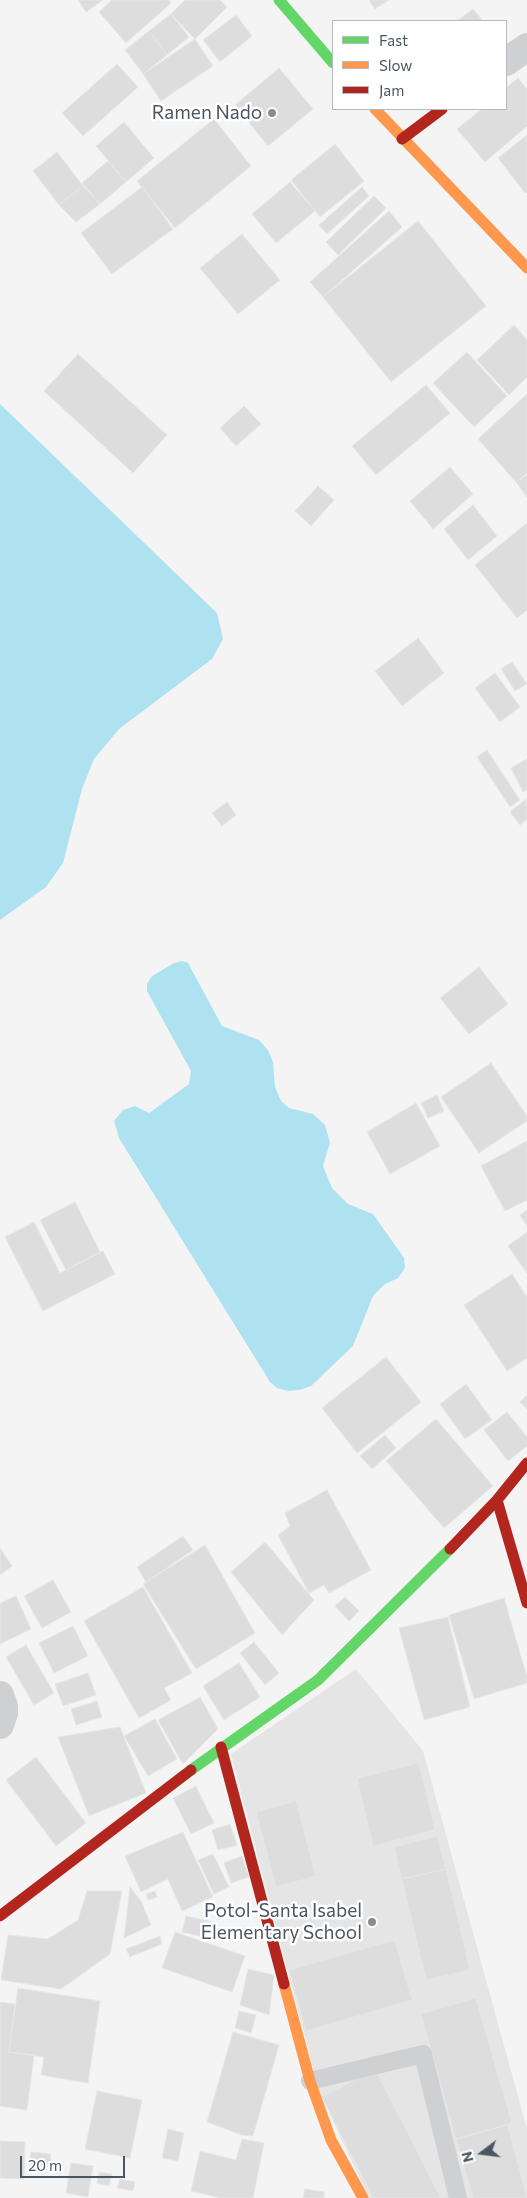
<!DOCTYPE html>
<style>
body{margin:0}
#map{position:relative;width:527px;height:2198px;overflow:hidden;background:#f4f4f4;font-family:Commissioner,sans-serif}
canvas{display:block}
.legend{position:absolute;left:332px;top:20px;width:175px;height:90px;box-sizing:border-box;background:#fff;border:1px solid #b7bbc0;margin:0;padding:6px 9px;list-style:none;font-size:15px;color:#4a5661}
.legend li{display:flex;align-items:center;gap:10px;height:25px}
.legend b{width:25px;border:1px solid #b7bbc0}
.north{position:absolute;left:457px;top:2128px;width:50px;height:50px;-webkit-text-stroke:4px #fff;paint-order:stroke;rotate:255deg;font-size:14px;font-weight:700;line-height:20px;text-align:center;color:#4a5661}
.north::after{content:'';display:block;margin:auto;width:18px;height:22px;background:#4a5661;clip-path:polygon(50% 0,100% 100%,50% 72%,0 100%)}
.scale{position:absolute;left:20px;top:2156px;width:105px;height:22px;box-sizing:border-box;border:2px solid #4a5661;border-top:0;padding-left:6px;font-size:15px;line-height:18px;white-space:nowrap;color:#4a5661;-webkit-text-stroke:4px #fff;paint-order:stroke}
</style>
<div id="map">
<canvas width="527" height="2198"></canvas>
<ul class="legend">
<li><b style="height:6px;background:#63d668"></b>Fast</li>
<li><b style="height:6px;background:#ff974d"></b>Slow</li>
<li><b style="height:6px;background:#b3261e"></b>Jam</li>
</ul>
<div class="north">N</div>
<div class="scale">20 m</div>
</div>
<script>
const ctx = document.querySelector('canvas').getContext('2d');
ctx.lineJoin = 'round';
function fillPath(path, color) {
  ctx.fillStyle = color;
  ctx.fill(path, 'evenodd');
}
function shape(rows) {
  const path = new Path2D();
  for (const r of rows) {
    path.moveTo(r[0], r[1]);
    for (let i = 2; i < r.length; i += 2) path.lineTo(r[i], r[i + 1]);
  }
  return path;
}
function stroke(path, color, width, dash) {
  ctx.strokeStyle = color;
  ctx.lineWidth = width;
  ctx.lineCap = dash ? 'butt' : 'round';
  ctx.setLineDash(dash || []);
  ctx.stroke(path);
}
function label(font, color, halo, rows, align = 'center') {
  ctx.font = font + ' Commissioner,sans-serif';
  ctx.lineWidth = 5;
  ctx.setLineDash([]);
  ctx.textBaseline = 'middle';
  ctx.strokeStyle = halo;
  ctx.fillStyle = color;
  for (const [text, x, y, turn = 0] of rows) {
    ctx.save();
    ctx.translate(x, y);
    ctx.rotate((+turn || 0) * Math.PI / 180);
    ctx.textAlign = isNaN(turn) ? turn : align;
    if (halo) ctx.strokeText(text, 0, 0);
    ctx.fillText(text, 0, 0);
    ctx.restore();
  }
}
const education = shape([
 [356,1669,423,1751,527,2129,527,2198,369,2198,319,2091,231,1754]
]);
const water = shape([
 [0,404,217,613,223,639,212,659,119,729,94,759,82,789,63,863,46,887,0,920],
 [182,961,188,963,222,1026,259,1040,268,1050,273,1062,275,1087,281,1101,289,1108,313,1114,325,1125,330,1143,323,1166,332,1188,348,1204,373,1214,404,1258,405,1268,398,1278,385,1284,373,1296,353,1346,311,1386,299,1390,288,1391,277,1388,270,1382,119,1138,114,1121,123,1110,135,1106,149,1113,189,1084,191,1071,147,991,147,984,152,976,174,963]
]);
const building = shape([
 [78,0,103,0,86,12,78,0],
 [112,0,169,0,171,3,126,43,99,12,112,0],
 [185,0,220,0,227,7,195,39,171,14,185,0],
 [369,0,389,0,375,9,369,0],
 [473,9,483,21,457,21,473,9],
 [171,14,189,37,167,55,149,31,171,14],
 [236,15,252,36,220,62,203,40,236,15],
 [149,31,167,55,143,74,125,50,149,31],
 [195,39,213,66,161,101,143,74,195,39],
 [117,64,138,87,83,136,62,113,117,64],
 [279,68,313,109,268,146,235,105,279,68],
 [518,78,527,89,527,126,485,162,457,129,482,109,506,109,506,88,518,78],
 [214,119,251,166,175,228,137,181,214,119],
 [124,122,154,158,126,182,96,146,124,122],
 [527,135,527,192,525,193,498,158,527,135],
 [335,144,364,181,320,217,291,180,335,144],
 [57,152,83,186,59,205,33,171,57,152],
 [108,161,126,182,100,204,82,183,108,161],
 [290,182,315,211,276,243,252,214,290,182],
 [83,186,100,204,76,222,59,205,83,186],
 [142,187,173,229,112,274,81,233,142,187],
 [362,187,369,196,327,234,319,225,362,187],
 [374,196,386,208,338,255,326,242,374,196],
 [389,211,402,227,323,297,310,282,389,211],
 [418,221,486,306,391,382,323,297,418,221],
 [242,234,280,280,238,314,200,268,242,234],
 [514,325,527,340,527,377,509,395,477,360,514,325],
 [467,352,507,396,474,427,433,383,467,352],
 [78,354,167,435,133,473,44,391,78,354],
 [426,385,450,413,376,475,352,446,426,385],
 [527,394,527,473,516,482,478,439,527,394],
 [244,406,261,424,236,446,220,428,244,406],
 [450,467,473,494,433,529,410,501,450,467],
 [527,475,527,497,516,482,527,475],
 [318,486,334,500,311,526,295,511,318,486],
 [473,505,497,536,468,560,444,529,473,505],
 [527,523,527,610,517,618,475,565,527,523],
 [418,638,444,673,402,706,375,671,418,638],
 [512,662,527,684,515,691,501,669,512,662],
 [495,673,520,707,500,722,475,688,495,673],
 [487,750,520,800,510,807,477,757,487,750],
 [527,759,527,790,523,792,511,768,527,759],
 [526,799,527,819,520,825,510,812,526,799],
 [227,802,236,815,222,826,212,813,227,802],
 [479,967,508,1004,469,1034,440,998,479,967],
 [491,1063,527,1116,527,1121,479,1153,441,1097,491,1063],
 [437,1095,444,1111,428,1118,421,1103,437,1095],
 [416,1103,440,1146,390,1174,367,1132,416,1103],
 [527,1141,527,1200,505,1211,481,1166,527,1141],
 [75,1202,100,1252,66,1270,40,1220,75,1202],
 [527,1210,527,1226,520,1215,527,1210],
 [34,1222,60,1273,103,1251,115,1274,43,1311,5,1237,34,1222],
 [527,1232,527,1273,508,1246,527,1232],
 [512,1274,527,1297,527,1358,507,1371,464,1305,512,1274],
 [386,1357,421,1402,357,1453,322,1408,386,1357],
 [466,1384,492,1420,465,1439,440,1404,466,1384],
 [527,1395,527,1409,520,1402,527,1395],
 [507,1412,527,1437,527,1446,508,1461,484,1430,507,1412],
 [436,1419,493,1486,444,1528,386,1461,436,1419],
 [385,1435,396,1448,372,1469,360,1456,385,1435],
 [327,1490,371,1570,329,1593,324,1585,309,1593,278,1535,290,1526,285,1513,327,1490],
 [183,1536,193,1550,146,1582,137,1567,183,1536],
 [265,1542,314,1600,282,1635,231,1572,265,1542],
 [205,1545,255,1633,196,1669,143,1584,205,1545],
 [0,1548,12,1566,0,1575,0,1548],
 [53,1580,71,1612,42,1628,24,1596,53,1580],
 [143,1587,192,1673,164,1688,171,1700,139,1718,84,1621,143,1587],
 [16,1596,31,1629,0,1644,0,1603,16,1596],
 [345,1597,359,1611,349,1621,335,1606,345,1597],
 [504,1598,527,1677,527,1683,474,1699,449,1615,504,1598],
 [448,1617,470,1707,424,1720,399,1628,448,1617],
 [73,1626,88,1656,54,1673,39,1643,73,1626],
 [254,1642,279,1673,265,1685,240,1653,254,1642],
 [26,1645,54,1693,34,1705,6,1657,26,1645],
 [239,1663,260,1697,224,1720,203,1686,239,1663],
 [88,1673,96,1695,63,1706,55,1684,88,1673],
 [200,1697,218,1729,183,1764,158,1720,200,1697],
 [97,1701,102,1717,76,1725,71,1709,97,1701],
 [155,1719,177,1759,148,1776,124,1736,155,1719],
 [120,1727,146,1793,89,1816,58,1737,120,1727],
 [36,1757,86,1823,56,1846,6,1780,36,1757],
 [419,1763,435,1830,373,1846,357,1778,419,1763],
 [196,1786,214,1823,191,1834,173,1798,196,1786],
 [296,1801,316,1876,276,1887,256,1812,296,1801],
 [230,1824,237,1845,218,1850,212,1830,230,1824],
 [183,1832,213,1897,182,1911,168,1879,141,1892,125,1856,183,1832],
 [437,1836,446,1869,402,1879,394,1847,437,1836],
 [213,1854,229,1887,214,1894,198,1860,213,1854],
 [242,1856,249,1877,231,1883,224,1863,242,1856],
 [446,1869,470,1970,426,1980,402,1879,446,1869],
 [130,1887,141,1901,151,1925,124,1938,130,1887],
 [87,1891,122,1891,110,1954,61,1989,1,1980,8,1935,48,1939,78,1920,87,1891],
 [155,1891,157,1897,148,1900,146,1894,155,1891],
 [186,1916,212,1922,208,1938,182,1932,186,1916],
 [175,1932,245,1956,232,1992,162,1968,175,1932],
 [160,1936,162,1944,130,1957,126,1949,160,1936],
 [395,1940,412,2000,306,2031,289,1970,395,1940],
 [248,1969,274,1975,269,2015,240,2005,248,1969],
 [18,1988,100,2001,88,2083,41,2075,44,2057,9,2052,18,1988],
 [476,1998,512,2123,456,2139,421,2014,476,1998],
 [0,2002,15,2004,9,2052,34,2055,27,2110,0,2106,0,2002],
 [239,2011,256,2015,251,2033,235,2028,239,2011],
 [233,2032,279,2045,253,2136,242,2135,207,2122,233,2032],
 [375,2069,441,2198,373,2198,322,2097,375,2069],
 [97,2091,142,2100,130,2158,85,2149,97,2091],
 [508,2125,527,2198,473,2198,456,2139,508,2125],
 [168,2129,184,2133,178,2161,162,2158,168,2129],
 [242,2139,264,2143,253,2198,220,2198,191,2191,200,2151,236,2160,242,2139],
 [0,2141,25,2142,24,2179,0,2178,0,2141],
 [31,2152,51,2154,50,2167,29,2165,31,2152],
 [71,2163,93,2166,88,2197,66,2193,71,2163],
 [99,2172,112,2174,109,2186,97,2183,99,2172],
 [120,2179,135,2182,133,2191,117,2188,120,2179],
 [305,2189,324,2192,324,2198,303,2198,305,2189]
]);
const lane = shape([
 [310,2081,423,2054,458,2198]
]);
const street = shape([
 [506,62,527,47],
 [0,1695,4,1706,4,1713,0,1725]
]);
const fast = shape([
 [279,0,333,63],
 [191,1770,318,1680,450,1549]
]);
const slow = shape([
 [375,109,527,268],
 [284,1984,310,2081,331,2140,363,2198]
]);
const jam = shape([
 [402,139,442,109],
 [497,1500,527,1603],
 [450,1549,497,1500,527,1463],
 [221,1747,284,1984],
 [0,1916,191,1770]
]);
const markers = [
 [272,113,5,"#868d94"],
 [372,1922,5,"#868d94"]
];
const poiNames = [
 ["Ramen Nado",262,113],
 ["Potol-Santa Isabel",362,1911],
 ["Elementary School",362,1933]
];
fillPath(education, '#e6e5e6');
fillPath(water, '#aee2f0');
fillPath(building, '#ddddde');
stroke(building, '#e5e6e7', 1);
stroke(lane, '#ced0d2', 18);
stroke(street, '#ced0d2', 28);
stroke(fast, '#63d668', 11);
stroke(slow, '#ff974d', 11);
stroke(jam, '#b3261e', 11);
for (const [x, y, r, color] of markers) {
  const dot = new Path2D();
  dot.arc(x, y, r, 0, 2 * Math.PI);
  ctx.fillStyle = color;
  ctx.fill(dot);
  stroke(dot, '#fff', 2);
}
label('19px', '#4a5661', '#fff', poiNames, 'right');
</script>
